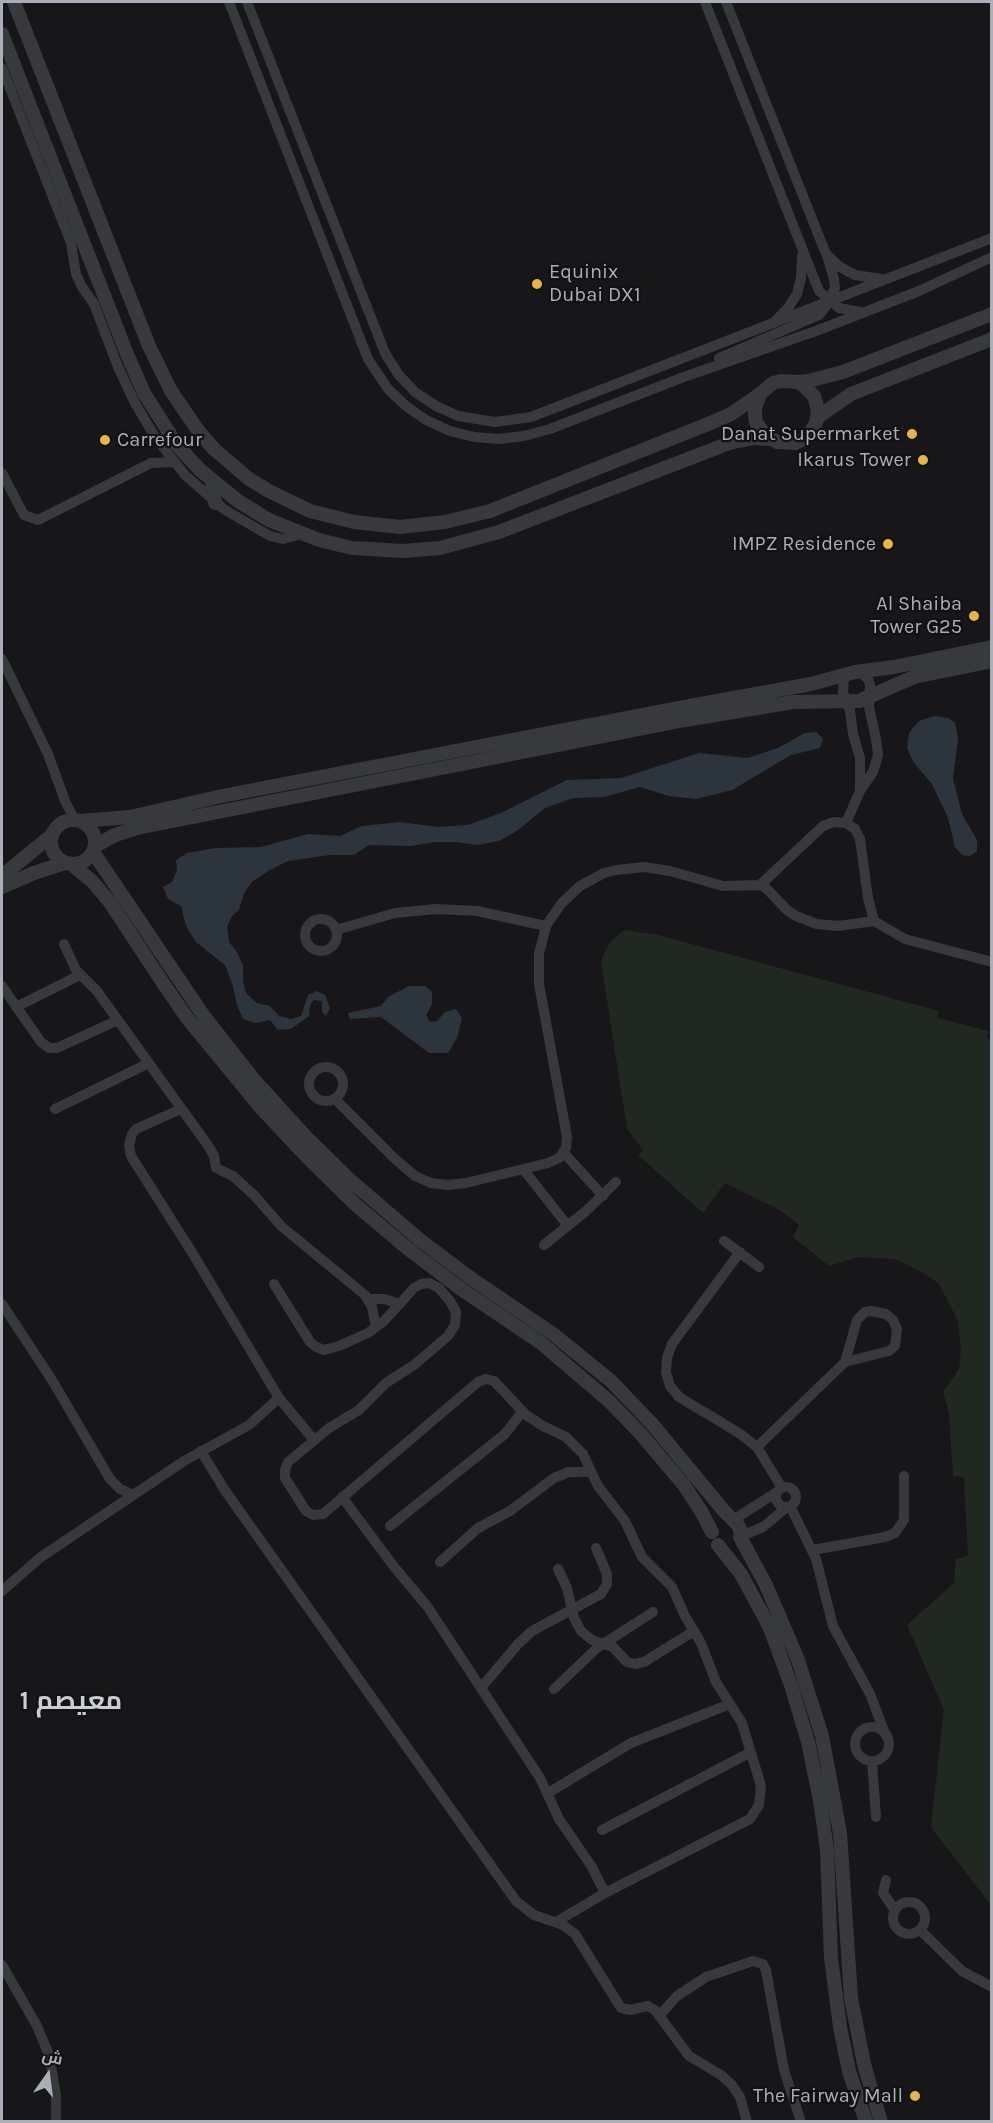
<!DOCTYPE html>
<meta charset="utf-8">
<style>
body{margin:0}
#map{position:relative;width:993px;height:2123px;overflow:hidden;background:#171719;font-family:Karla,Cairo,sans-serif}
canvas{display:block}
.frame{position:absolute;inset:0;border:3px solid #aaaeb8;pointer-events:none}
.north{position:absolute;left:18px;top:2045px;width:60px;height:60px;-webkit-text-stroke:4px #121214;paint-order:stroke;rotate:14deg;font-size:16px;font-weight:700;line-height:24px;text-align:center;color:#aaaeb8}
.north::after{content:'';display:block;margin:auto;width:21px;height:27px;background:#aaaeb8;clip-path:polygon(50% 0,100% 100%,50% 72%,0 100%)}
</style>
<div id="map">
<canvas width="993" height="2123"></canvas>
<div class="frame"></div>
<div class="north">ش</div>
</div>
<script>
const ctx = document.querySelector('canvas').getContext('2d');
ctx.lineJoin = 'round';
function fillPath(path, color) {
  ctx.fillStyle = color;
  ctx.fill(path, 'evenodd');
}
function shape(rows) {
  const path = new Path2D();
  for (const r of rows) {
    if (r.length === 3) {
      path.moveTo(r[0] + r[2], r[1]);
      path.arc(r[0], r[1], r[2], 0, 2 * Math.PI);
      continue;
    }
    path.moveTo(r[0], r[1]);
    for (let i = 2; i < r.length; i += 2) path.lineTo(r[i], r[i + 1]);
  }
  return path;
}
function stroke(path, color, width, dash) {
  ctx.strokeStyle = color;
  ctx.lineWidth = width;
  ctx.lineCap = dash ? 'butt' : 'round';
  ctx.setLineDash(dash || []);
  ctx.stroke(path);
}
function label(font, color, halo, rows, align = 'center') {
  ctx.font = font + ' Karla,Cairo,sans-serif';
  ctx.lineWidth = 4.5;
  ctx.setLineDash([]);
  ctx.textBaseline = 'middle';
  ctx.strokeStyle = halo;
  ctx.fillStyle = color;
  for (const [text, x, y, turn = 0] of rows) {
    ctx.save();
    ctx.translate(x, y);
    ctx.rotate((+turn || 0) * Math.PI / 180);
    ctx.textAlign = isNaN(turn) ? turn : align;
    if (halo) ctx.strokeText(text, 0, 0);
    ctx.fillText(text, 0, 0);
    ctx.restore();
  }
}
const green = shape([
 [624,930,658,935,939,1011,937,1018,988,1031,987,1038,991,1040,991,1905,931,1827,944,1710,907,1625,954,1583,956,1559,968,1556,964,1477,953,1476,949,1414,943,1392,959,1369,961,1350,958,1321,939,1284,925,1274,895,1259,858,1257,829,1266,793,1237,799,1225,778,1209,725,1183,703,1213,638,1155,643,1150,627,1129,601,961,609,943]
]);
const water = shape([
 [934,716,948,718,955,723,958,738,953,778,962,814,977,840,977,851,970,856,962,855,955,847,948,818,932,784,914,763,907,748,909,733,919,721],
 [817,732,823,739,820,748,791,755,732,790,696,799,669,796,640,787,604,797,573,798,545,808,518,830,499,841,477,845,456,842,434,842,411,846,369,845,354,855,330,855,288,861,268,871,252,882,244,893,239,910,232,916,227,927,229,942,237,952,243,965,243,982,246,993,257,1003,270,1006,279,1016,291,1019,301,1016,308,995,317,991,325,995,330,1008,326,1016,322,1012,322,1001,314,1000,310,1005,309,1016,291,1029,278,1030,270,1020,256,1023,243,1019,237,1005,232,983,225,965,196,942,186,926,181,906,168,899,163,887,172,882,177,870,176,860,187,853,216,848,261,847,308,834,340,836,362,826,400,822,438,827,468,825,501,813,567,780,621,778,699,753,748,758,778,748,805,733],
 [409,986,425,986,432,992,432,1004,426,1015,430,1022,437,1021,445,1012,456,1009,462,1018,457,1038,448,1053,429,1053,381,1017,350,1019,348,1013,381,1006,388,997]
]);
const minor = shape([
 [229,2,368,359,388,389,406,406,426,420,450,431,474,437,499,439,524,436,550,429,681,378,816,331,919,291,992,257],
 [247,2,385,353,398,374,415,392,436,406,458,416,495,422,531,417,992,238],
 [705,2,819,291,839,308,860,312],
 [726,2,826,254,840,267,855,275,881,279],
 [2,68,71,243,76,274,82,287,94,304,118,367,135,403,155,437,185,475,225,510,270,536,283,539,302,534],
 [774,322,788,308,797,294,801,278,802,256],
 [719,358,819,315,826,306,835,288,834,279,827,256],
 [2,473,24,515,38,520,151,463,174,462],
 [2,659,48,754,65,801,75,820],
 [844,675,843,692,850,711,853,734,860,758,860,790],
 [846,823,860,791,873,772,878,755,876,739,869,707,870,685,868,679,860,672],
 [760,885,823,826,834,822,846,823,855,829,860,839,868,898,874,921],
 [321,935,16],
 [336,930,395,913,436,909,477,911,546,926],
 [64,944,76,970,97,991,209,1147,214,1156,216,1168,233,1176,254,1195,281,1226,365,1295,372,1307,376,1327],
 [2,986,41,1042,49,1048,57,1048,118,1020],
 [16,1007,80,975],
 [326,1084,17],
 [335,1099,394,1158,415,1176,431,1183,448,1185,466,1183,548,1163,559,1158,566,1148,567,1137,539,984,539,954,546,926,561,904,580,886,604,873,617,870,644,867,670,871,723,886,760,885,766,888,787,910,796,916,817,924,838,926,874,921,905,939,992,962],
 [55,1109,149,1063],
 [181,1109,136,1129,132,1134,129,1145,131,1156,193,1254,279,1398,314,1440],
 [564,1153,603,1196],
 [523,1169,568,1226],
 [724,1241,759,1267],
 [544,1245,586,1211,616,1182],
 [740,1252,672,1344,667,1358,666,1372,670,1386,679,1397,739,1433,757,1447,782,1488],
 [274,1284,310,1342,316,1347,324,1350,339,1346,368,1333,384,1321,414,1288,421,1284,429,1283,439,1288,450,1301,456,1312,455,1325,448,1336,414,1365,386,1383,359,1410,329,1428,288,1462,285,1470,285,1478,306,1511,313,1515,323,1514,478,1382,486,1379,494,1381,526,1415,543,1426,566,1437,583,1454,598,1486,625,1521,642,1557,672,1587,685,1616,701,1643,716,1682,742,1723,761,1786,759,1805,750,1819,605,1893,556,1922],
 [368,1299,384,1299,400,1304],
 [2,1304,52,1380,110,1479,120,1489,133,1495],
 [871,1311,886,1314,893,1320,897,1329,895,1346,889,1351,845,1362,857,1320,865,1312,871,1311],
 [757,1447,845,1362],
 [201,1451,224,1489,516,1901,534,1915,563,1925,575,1934,621,2008,630,2010,648,2006,655,2010,689,2056,721,2075,732,2085,740,2097,747,2122],
 [786,1497,10],
 [342,1497,395,1568,427,1606,540,1778,559,1819,592,1867,605,1893],
 [790,1506,816,1559,833,1626,870,1694,886,1736],
 [733,1520,777,1492],
 [390,1526,505,1434,522,1412],
 [741,1536,763,1527,787,1507],
 [813,1550,885,1537,895,1533,904,1520,904,1476],
 [440,1562,478,1528,510,1511,554,1478,569,1472,591,1472],
 [558,1569,567,1588,574,1618,581,1631,592,1640,613,1647,627,1662,635,1664,644,1662,694,1631],
 [2,1591,41,1557,184,1461,249,1425,279,1398],
 [481,1688,518,1644,532,1631,601,1594,607,1584,607,1574,596,1548],
 [554,1689,597,1648,653,1612],
 [872,1744,17],
 [872,1761,876,1817],
 [548,1793,631,1743,730,1704],
 [602,1830,751,1752],
 [886,1880,883,1893,895,1910],
 [909,1918,16],
 [920,1930,962,1971,992,1987],
 [2,1965,37,2026,49,2055,56,2095,56,2122],
 [659,2016,677,1996,706,1977,753,1961,763,1964,766,1970,784,2070,801,2122]
]);
const tertiary = shape([
 [14,2,149,346,171,391,199,432,214,449,249,479,269,491,310,511,354,522,400,527,445,522,490,511,713,422,731,414,760,394],
 [2,34,127,354,144,393,177,445,200,470,238,501,269,520,319,540,352,548,403,551,440,548,499,532,732,442,754,438,769,439],
 [798,382,804,386,814,396,818,410,816,423,810,433,804,439,795,443,777,442,764,434,756,422,755,415,755,408,760,394,773,383,781,381,798,382,808,381,843,372,992,314],
 [818,417,851,394,992,339],
 [212,481,215,503],
 [73,842,22],
 [81,821,130,817,222,796,683,707,811,684,855,672,894,667,992,647],
 [95,846,115,835,137,828,685,720,793,702,859,701,914,677,992,661],
 [93,852,203,1015,255,1081,306,1137,350,1180,420,1240,469,1277,553,1334,611,1381,653,1425,724,1511,738,1525,741,1532,740,1537,766,1585,798,1660,822,1736,840,1833,851,1998,864,2064,881,2122],
 [71,864,92,881,109,901,163,983,187,1018,262,1109,308,1158,356,1205,407,1248,461,1289,541,1343,609,1401,640,1433,684,1485,701,1511,712,1532],
 [2,876,52,835],
 [2,887,34,873,65,863],
 [718,1545,741,1574,770,1628,791,1685,808,1742,820,1800,827,1850,831,1958,840,2027,849,2071,866,2122]
]);
const markers = [
 [537,284,6,"#e9b43f"],
 [912,434,6,"#e9b43f"],
 [105,440,6,"#e9b43f"],
 [923,460,6,"#e9b43f"],
 [888,544,6,"#e9b43f"],
 [974,616,6,"#e9b43f"],
 [915,2096,6,"#e9b43f"]
];
const poiNames = [
 ["Equinix",549,272,"left"],
 ["Dubai DX1",549,295,"left"],
 ["Danat Supermarket",900,434],
 ["Carrefour",117,440,"left"],
 ["Ikarus Tower",911,460],
 ["IMPZ Residence",876,544],
 ["Al Shaiba",962,604],
 ["Tower G25",962,627],
 ["The Fairway Mall",903,2096]
];
const districtNames = [
 ["معيصم 1",71,1702]
];
fillPath(green, '#212822');
fillPath(water, '#2d353c');
stroke(minor, '#38393d', 10);
stroke(tertiary, '#38393d', 14);
for (const [x, y, r, color] of markers) {
  const dot = new Path2D();
  dot.arc(x, y, r, 0, 2 * Math.PI);
  ctx.fillStyle = color;
  ctx.fill(dot);
  stroke(dot, '#121214', 2);
}
label('20px', '#aaaeb8', '#121214', poiNames, 'right');
label('bold 26px', '#cacdd4', '#121214', districtNames);
</script>
